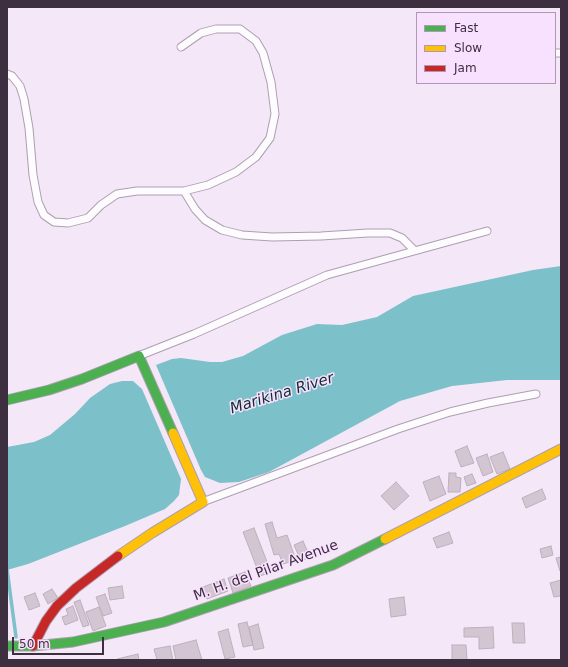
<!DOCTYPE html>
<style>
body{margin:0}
#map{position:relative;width:568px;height:667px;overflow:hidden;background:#f4e7f8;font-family:"DejaVu Sans",sans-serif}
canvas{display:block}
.frame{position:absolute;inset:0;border:8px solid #3d2e40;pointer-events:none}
.legend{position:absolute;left:416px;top:12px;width:140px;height:72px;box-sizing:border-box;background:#f8e1fe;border:1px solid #ad99b2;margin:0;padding:5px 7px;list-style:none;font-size:12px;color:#3d2e40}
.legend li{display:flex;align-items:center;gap:8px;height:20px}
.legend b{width:20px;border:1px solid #ad99b2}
.scale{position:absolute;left:12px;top:637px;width:92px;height:18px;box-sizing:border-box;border:2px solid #3d2e40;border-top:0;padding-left:5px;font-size:12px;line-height:14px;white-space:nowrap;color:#3d2e40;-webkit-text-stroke:3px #f8e1fe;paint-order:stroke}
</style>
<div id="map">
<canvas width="568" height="667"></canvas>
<div class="frame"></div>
<ul class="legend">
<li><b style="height:5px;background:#4caf50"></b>Fast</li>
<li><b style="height:5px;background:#ffc107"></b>Slow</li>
<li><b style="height:5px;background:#c62828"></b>Jam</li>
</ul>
<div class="scale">50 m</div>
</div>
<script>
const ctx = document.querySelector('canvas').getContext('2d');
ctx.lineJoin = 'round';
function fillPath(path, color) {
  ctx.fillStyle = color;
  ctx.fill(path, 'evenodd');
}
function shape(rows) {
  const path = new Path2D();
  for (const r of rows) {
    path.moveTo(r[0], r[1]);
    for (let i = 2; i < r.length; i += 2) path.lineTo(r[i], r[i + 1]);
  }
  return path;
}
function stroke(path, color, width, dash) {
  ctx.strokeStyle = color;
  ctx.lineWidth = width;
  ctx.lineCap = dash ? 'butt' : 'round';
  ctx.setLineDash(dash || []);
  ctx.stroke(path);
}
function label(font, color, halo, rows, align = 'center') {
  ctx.font = font + ' "DejaVu Sans",sans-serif';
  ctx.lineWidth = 3;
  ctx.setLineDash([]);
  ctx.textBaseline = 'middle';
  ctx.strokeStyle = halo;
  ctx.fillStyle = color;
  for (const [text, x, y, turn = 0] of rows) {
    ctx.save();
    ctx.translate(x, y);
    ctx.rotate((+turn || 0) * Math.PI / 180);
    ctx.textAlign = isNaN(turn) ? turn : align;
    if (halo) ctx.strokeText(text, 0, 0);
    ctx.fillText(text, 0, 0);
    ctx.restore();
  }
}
const water = shape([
 [561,266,561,380,507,380,452,386,400,401,269,472,239,482,220,483,205,477,201,470,156,365,172,359,181,358,210,362,222,362,243,356,282,335,317,324,342,325,377,317,413,296,533,270],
 [122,381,133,381,142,389,181,479,179,495,174,501,165,509,125,526,28,564,7,570,7,447,34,442,50,435,75,414,90,398,110,384]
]);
const stream = shape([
 [7,569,16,637]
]);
const building = shape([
 [467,446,474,463,461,467,455,451,467,446],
 [503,452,510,469,497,474,490,457,503,452],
 [487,454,493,472,483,476,476,458,487,454],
 [449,473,456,473,456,477,461,478,460,492,448,492,449,473],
 [472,474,476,483,467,486,464,477,472,474],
 [439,476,446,494,430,501,423,482,439,476],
 [396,482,409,496,394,510,381,496,396,482],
 [542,489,546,499,526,508,522,498,542,489],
 [272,522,277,538,287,535,296,560,283,564,279,554,274,555,265,524,272,522],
 [254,528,271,572,260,576,243,532,254,528],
 [449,532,453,543,437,548,433,538,449,532],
 [303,541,310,557,301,561,294,545,303,541],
 [551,546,553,555,542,558,540,549,551,546],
 [561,557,561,571,560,571,556,558,561,557],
 [245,572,251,586,233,593,228,578,245,572],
 [224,579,228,591,207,599,203,587,224,579],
 [561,580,561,596,554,597,550,583,561,580],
 [122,586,124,598,110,600,108,588,122,586],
 [52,589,58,598,48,604,43,594,52,589],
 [35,593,40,606,29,610,24,597,35,593],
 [105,594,112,613,103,616,96,597,105,594],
 [404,597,406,615,391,617,389,599,404,597],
 [80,600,89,625,83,627,74,602,80,600],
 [73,606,78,620,65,625,62,617,68,615,66,609,73,606],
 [99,607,106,626,93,631,86,612,99,607],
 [247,622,253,645,243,647,238,624,247,622],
 [512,623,524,623,525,643,513,643,512,623],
 [258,624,264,648,254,650,249,627,258,624],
 [493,627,494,648,479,649,479,637,464,637,464,628,493,627],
 [228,629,235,657,225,659,218,632,228,629],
 [196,640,202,660,176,660,173,646,196,640],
 [452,645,466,645,467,660,452,660,452,645],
 [170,646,173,660,157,660,154,649,170,646],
 [138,654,139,660,117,660,117,659,138,654]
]);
const lane = shape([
 [555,53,561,53],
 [7,74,12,76,20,86,24,99,29,128,33,175,38,202,44,215,54,222,68,223,88,218,101,205,117,194,137,191,184,191,208,185,236,172,256,157,270,138,275,114,271,82,263,53,256,41,240,29,216,29,201,33,181,47],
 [184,191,195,209,205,220,222,230,242,235,272,237,321,236,368,233,390,233,402,238,414,250],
 [141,355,194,334,327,275,487,231],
 [205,501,398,429,450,412,488,403,536,394]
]);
const fast = shape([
 [7,400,49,390,82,379,139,356,173,433],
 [7,646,33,646,73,642,164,622,333,565,385,539]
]);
const slow = shape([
 [385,539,561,449],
 [118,556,152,533,203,502,173,433]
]);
const jam = shape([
 [33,646,46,621,57,606,76,588,118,556]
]);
const streetNames = [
 ["M. H. del Pilar Avenue",266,571,-20]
];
const waterNames = [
 ["Marikina River",282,394,-17]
];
fillPath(water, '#7cc1ca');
stroke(stream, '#7cc1ca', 3.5);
fillPath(building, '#d4c5d3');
stroke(building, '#beafbc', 1);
stroke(lane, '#aca0af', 9);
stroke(fast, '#aca0af', 11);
stroke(slow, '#aca0af', 11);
stroke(jam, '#aca0af', 11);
stroke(lane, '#fdfbfe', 7);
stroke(fast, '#4caf50', 9);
stroke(slow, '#ffc107', 9);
stroke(jam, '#c62828', 9);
label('14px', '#3d2e40', '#f8e1fe', streetNames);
label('italic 15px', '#0e2f31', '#f8e1fe', waterNames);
</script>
